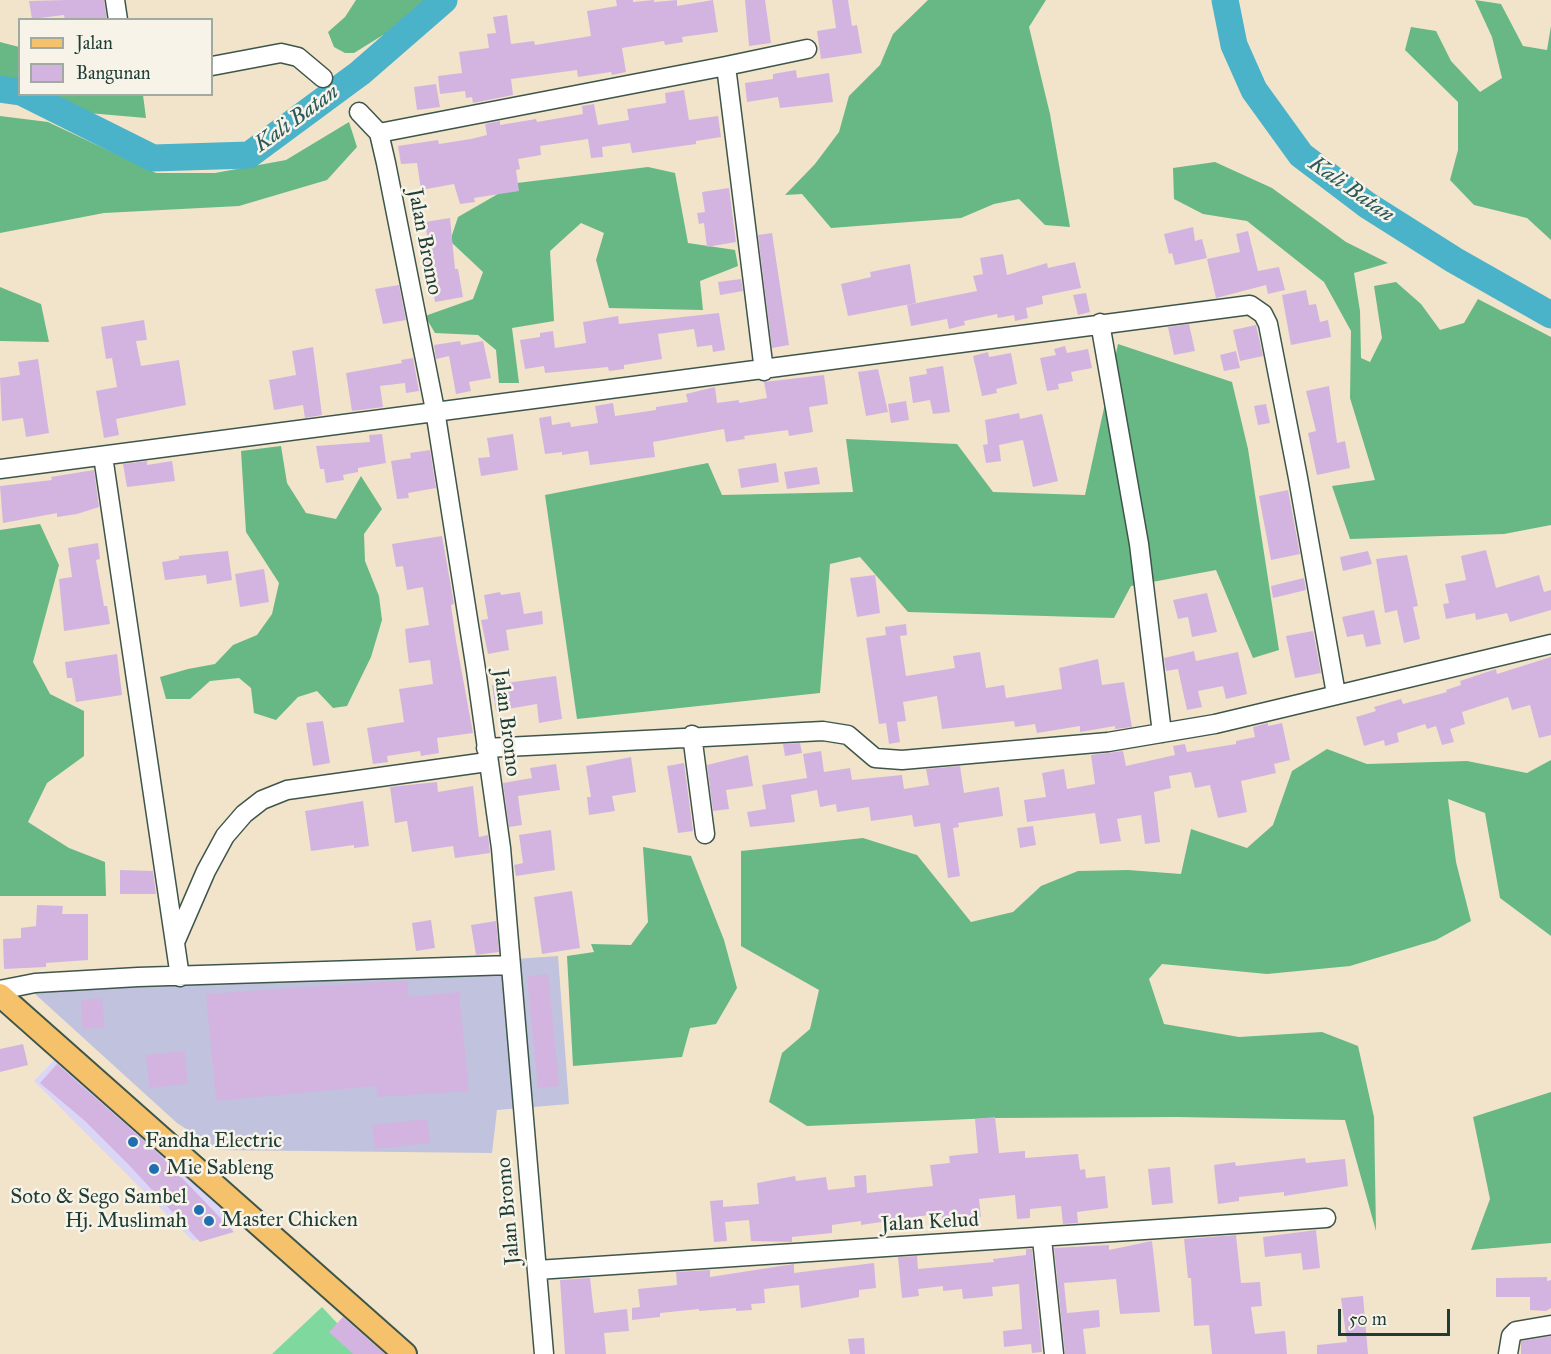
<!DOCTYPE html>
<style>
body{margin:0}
#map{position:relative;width:1551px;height:1354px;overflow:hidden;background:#f1e4ca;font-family:"IM FELL Great Primer",serif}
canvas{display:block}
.legend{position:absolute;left:18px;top:18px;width:195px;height:78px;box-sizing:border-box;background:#f7f3e8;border:2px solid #a1aaa0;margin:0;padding:8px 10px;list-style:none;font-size:18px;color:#1f3d34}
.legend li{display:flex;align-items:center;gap:12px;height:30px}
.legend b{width:30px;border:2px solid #a1aaa0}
.scale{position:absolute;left:1338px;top:1309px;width:112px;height:27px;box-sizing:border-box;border:3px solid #1f3d34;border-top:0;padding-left:8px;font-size:18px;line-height:21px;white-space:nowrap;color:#1f3d34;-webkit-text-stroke:4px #f7f3e8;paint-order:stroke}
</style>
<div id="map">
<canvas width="1551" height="1354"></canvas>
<ul class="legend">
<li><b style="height:8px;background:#f5c16b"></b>Jalan</li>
<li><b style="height:16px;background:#d3b4e1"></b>Bangunan</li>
</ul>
<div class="scale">50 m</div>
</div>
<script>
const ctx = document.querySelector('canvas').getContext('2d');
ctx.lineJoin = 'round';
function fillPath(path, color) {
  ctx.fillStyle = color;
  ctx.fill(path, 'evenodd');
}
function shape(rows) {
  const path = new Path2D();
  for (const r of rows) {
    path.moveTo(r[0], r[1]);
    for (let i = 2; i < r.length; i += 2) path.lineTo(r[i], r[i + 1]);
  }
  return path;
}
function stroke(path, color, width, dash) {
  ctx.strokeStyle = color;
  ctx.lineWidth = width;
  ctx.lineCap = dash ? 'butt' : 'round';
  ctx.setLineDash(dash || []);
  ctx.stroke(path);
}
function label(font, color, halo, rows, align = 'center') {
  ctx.font = font + ' "IM FELL Great Primer",serif';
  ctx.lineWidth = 5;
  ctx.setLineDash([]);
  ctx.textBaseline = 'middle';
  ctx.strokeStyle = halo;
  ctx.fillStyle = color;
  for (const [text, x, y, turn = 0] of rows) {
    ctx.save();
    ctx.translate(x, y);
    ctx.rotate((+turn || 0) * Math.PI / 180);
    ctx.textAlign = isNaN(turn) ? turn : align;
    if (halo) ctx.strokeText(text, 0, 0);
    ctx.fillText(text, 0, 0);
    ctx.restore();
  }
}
const built = shape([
 [58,1056,242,1226,193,1241,34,1081]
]);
const industrial = shape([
 [558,956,569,1104,497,1110,492,1153,218,1150,177,1123,34,993]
]);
const green = shape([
 [322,1307,366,1354,272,1354]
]);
const forest = shape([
 [356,0,444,0,403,35,383,35,354,53,345,53,334,47,328,32,345,17],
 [928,0,1046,0,1029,27,1050,114,1070,227,1045,225,1019,199,994,204,961,218,831,228,802,194,785,195,815,164,839,132,849,96,880,65,893,34],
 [1475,0,1501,4,1523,46,1547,50,1551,26,1551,240,1527,218,1474,205,1450,180,1458,150,1458,102,1405,50,1411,27,1436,31,1451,61,1480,92,1502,78,1492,37],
 [0,42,19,47,19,92,0,86],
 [28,95,143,95,146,118,88,113],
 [0,116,48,122,156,173,215,173,286,160,349,122,357,147,327,180,239,206,104,213,0,233],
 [1215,162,1272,188,1346,242,1388,263,1354,273,1360,311,1361,358,1370,362,1382,338,1374,286,1396,282,1421,304,1440,330,1464,323,1478,299,1551,337,1551,525,1504,534,1350,539,1332,486,1375,480,1350,398,1351,331,1324,282,1247,221,1203,214,1174,199,1173,168],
 [648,167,675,173,688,243,735,250,738,266,700,281,703,310,609,308,596,260,604,233,581,223,550,251,554,321,512,328,519,383,499,383,496,350,478,335,435,333,425,316,473,299,483,272,450,241,458,217,517,183],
 [0,287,41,304,49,342,0,341],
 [1118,344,1232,382,1248,449,1279,650,1253,658,1216,570,1131,586,1114,618,908,612,860,557,830,564,820,693,577,719,545,495,708,463,722,495,853,492,846,439,957,444,993,492,1085,495],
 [281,446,287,483,306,513,336,519,361,476,382,509,364,534,365,561,379,596,382,620,371,657,347,706,333,708,317,691,298,697,276,720,254,713,251,688,239,678,210,681,190,699,166,699,160,677,188,669,215,664,233,645,257,635,272,614,279,583,246,532,241,451],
 [40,524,59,565,33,662,50,694,84,711,84,756,47,783,28,822,69,848,105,862,106,896,0,896,0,530],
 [1327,749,1367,764,1467,761,1527,773,1551,760,1551,936,1500,898,1485,813,1448,799,1456,862,1471,921,1436,940,1350,966,1267,974,1162,964,1149,979,1164,1024,1239,1037,1322,1032,1358,1046,1374,1117,1376,1231,1345,1120,1177,1117,994,1118,807,1126,769,1102,782,1053,810,1029,819,990,741,946,741,851,863,838,917,855,971,922,1013,912,1041,886,1078,871,1128,870,1181,874,1191,829,1247,848,1273,825,1292,771],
 [643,847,691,856,724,940,737,988,716,1024,690,1028,682,1057,573,1066,567,956,594,952,591,944,631,945,648,922],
 [1551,1092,1551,1243,1471,1250,1490,1199,1473,1117]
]);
const river = shape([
 [1225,0,1234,45,1254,90,1301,155,1367,205,1454,260,1551,315],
 [0,89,20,92],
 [25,94,153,158,249,155,360,73,444,0]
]);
const building = shape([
 [66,0,104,0,107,20,65,20,64,15,32,19,29,1],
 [616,0,633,0,633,2,654,0,654,2,677,0,677,6,713,0,718,32,682,37,683,42,665,45,664,41,622,48,626,72,612,75,611,72,578,77,577,70,511,79,513,95,473,103,472,97,466,98,465,91,440,94,438,76,462,73,459,52,489,48,487,34,496,33,493,17,507,15,511,44,534,41,535,45,591,36,587,11,617,6],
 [745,0,765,0,771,43,749,46],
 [832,0,848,0,852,26,857,25,862,53,821,59,817,31,836,28],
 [796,70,797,78,829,73,833,102,780,108,778,97,747,102,745,83,773,79,773,74],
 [436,84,440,107,417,110,414,87],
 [684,90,689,120,718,116,721,137,696,141,696,144,632,153,630,143,602,147,603,157,591,158,588,139,540,146,541,155,518,159,520,169,516,170,519,191,474,198,475,202,460,204,454,184,421,190,417,163,401,164,398,146,438,140,439,144,471,139,487,135,485,124,500,121,500,125,536,119,537,122,583,114,582,106,594,104,598,125,629,120,627,109,666,103,665,93],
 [729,188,736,242,707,247,704,223,699,224,697,213,705,212,702,192],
 [450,218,455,269,458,269,463,297,435,302,433,290,437,289,432,266,423,268,420,251,429,250,425,222],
 [1193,227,1195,241,1202,239,1207,258,1175,265,1172,253,1169,254,1164,234],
 [1248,231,1258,271,1279,267,1285,290,1268,294,1266,285,1216,298,1207,259,1240,252,1236,234],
 [772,233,789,345,772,348,758,235],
 [1003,254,1007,275,1047,263,1048,268,1075,262,1081,288,1042,296,1043,304,1026,308,1028,318,1015,321,1014,315,998,318,997,314,964,321,965,325,949,329,947,319,911,326,907,305,977,291,973,276,983,274,980,258],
 [910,264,916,303,848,316,841,284,871,277,870,272],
 [741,279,743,291,720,295,718,282],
 [399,285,406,320,383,324,375,289],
 [1306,290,1309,305,1316,304,1320,322,1328,320,1331,337,1291,345,1282,295],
 [1086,293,1090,312,1078,315,1073,295],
 [719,313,725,350,713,352,712,345,697,347,694,329,658,334,662,359,624,365,624,369,609,371,608,367,545,373,544,366,525,369,520,340,540,337,540,333,553,331,555,348,586,343,583,322,618,316,619,324],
 [144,320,147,340,136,341,141,366,179,360,186,405,116,419,119,435,104,438,96,391,117,387,112,358,106,359,101,327],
 [1189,324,1195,351,1174,355,1168,327],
 [1256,325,1263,356,1240,361,1233,330],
 [460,341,461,345,483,341,491,378,469,382,471,391,456,394,449,356,436,359,434,345],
 [1065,346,1067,353,1088,349,1092,368,1071,372,1073,381,1058,384,1059,389,1047,391,1040,358,1056,355,1054,349],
 [313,347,322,415,305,418,303,405,274,410,269,380,296,375,292,351],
 [1236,351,1240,368,1224,371,1220,355],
 [988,352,989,357,1011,353,1017,384,996,389,997,393,982,396,973,356],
 [413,358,419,391,406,393,405,383,380,386,383,407,352,411,346,373,402,363,401,360],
 [38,359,49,433,26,437,23,418,2,421,0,378,20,375,18,362],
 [943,366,950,412,933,414,930,400,913,403,909,377,927,374,926,369],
 [878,369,888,412,866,416,858,372],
 [824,375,828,404,809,407,813,432,789,436,788,430,744,436,745,439,726,442,724,429,653,442,655,457,590,465,588,451,562,455,562,452,545,454,539,418,551,416,552,425,570,422,571,427,598,423,595,406,613,403,615,416,656,410,656,407,688,402,686,394,715,387,717,403,739,400,739,403,767,398,764,382],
 [1329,386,1337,443,1345,441,1350,468,1317,475,1308,433,1316,431,1306,391],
 [906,401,909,420,891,423,888,404],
 [1266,404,1270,423,1258,425,1254,406],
 [1019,413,1020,419,1042,414,1058,481,1033,487,1023,440,999,445,1001,461,986,463,983,445,988,444,985,420],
 [382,434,386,463,358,468,358,472,343,475,344,480,326,483,324,469,320,469,316,446,370,442,369,435],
 [513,434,518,470,481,476,478,458,490,457,487,438],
 [430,450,436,488,408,493,409,498,397,499,391,461,411,458,410,453],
 [147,461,147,465,172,461,175,481,127,487,123,464],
 [776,463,779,482,741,488,738,469],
 [817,467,820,484,787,489,784,472],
 [94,470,99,507,77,514,57,517,57,513,3,523,0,486,52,480,51,477],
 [1288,490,1300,554,1271,560,1259,496],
 [442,536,454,604,451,605,456,641,473,733,437,738,439,753,421,756,420,751,387,756,388,762,373,764,367,728,404,722,399,689,433,684,430,660,409,663,407,648,405,629,429,625,423,587,407,590,403,566,396,567,392,544],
 [98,543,100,559,96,560,104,606,107,606,110,624,64,631,59,579,72,577,68,548],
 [1486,550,1496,588,1539,575,1544,592,1551,590,1551,610,1510,622,1507,613,1476,620,1475,613,1446,619,1443,604,1449,603,1445,584,1466,580,1461,556],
 [228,551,232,580,207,584,206,575,165,580,162,562,179,559,179,556],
 [1368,551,1372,564,1343,571,1340,557],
 [1407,555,1418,606,1413,607,1420,639,1404,643,1397,610,1385,613,1376,559],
 [264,569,269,602,240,607,235,574],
 [875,575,880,613,857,617,850,578],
 [1304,578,1306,590,1273,598,1271,586],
 [500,592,501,595,520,592,524,614,542,611,543,624,506,630,509,650,488,654,481,620,488,619,484,595],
 [1207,593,1217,632,1192,637,1188,617,1178,619,1173,600],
 [1374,610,1381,644,1366,647,1363,634,1347,637,1342,617],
 [906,624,907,635,900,636,906,676,955,668,953,656,980,652,986,688,1004,685,1006,698,1062,689,1059,668,1098,659,1102,685,1124,682,1132,727,1115,729,1115,726,1080,732,1080,726,1037,733,1035,724,1015,727,1014,721,942,729,937,696,903,702,906,721,897,722,900,742,889,744,886,723,879,724,866,638,886,635,885,627],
 [1313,631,1321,673,1295,678,1286,636],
 [1194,651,1196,661,1238,652,1247,694,1226,699,1223,686,1198,691,1202,707,1187,710,1178,669,1166,671,1164,658],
 [117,654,122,695,76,702,72,678,67,678,65,662],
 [1551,657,1551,735,1539,738,1530,705,1512,710,1508,697,1462,712,1465,724,1450,729,1454,742,1442,745,1436,726,1427,729,1425,724,1397,733,1399,742,1385,746,1384,740,1364,746,1356,717,1376,711,1374,707,1401,699,1403,704,1447,692,1446,690,1461,685,1460,681,1496,669,1497,674],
 [556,676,562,719,539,723,537,704,496,711,492,685],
 [323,721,330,763,313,766,306,723],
 [1268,723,1268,726,1282,723,1290,760,1274,764,1276,773,1241,781,1247,812,1218,818,1210,785,1195,788,1191,772,1169,776,1171,788,1154,792,1160,842,1145,844,1141,815,1117,819,1121,841,1100,844,1095,813,1027,822,1024,800,1046,797,1042,773,1064,769,1067,789,1095,784,1091,755,1123,751,1126,766,1175,755,1173,746,1185,744,1187,752,1236,744,1236,741,1255,737,1253,727],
 [800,743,802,753,785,756,783,744],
 [821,751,824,772,850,768,852,780,902,775,904,789,929,785,926,769,960,766,964,793,999,787,1003,816,958,823,959,827,953,828,960,876,948,878,940,823,914,827,912,815,871,821,869,807,837,812,836,804,820,807,817,790,791,795,795,822,750,827,747,812,766,809,762,785,807,778,803,754],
 [748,755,753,786,726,790,729,809,713,811,707,765],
 [631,757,636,792,612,796,615,811,589,815,587,797,591,797,586,766],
 [684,763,693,831,678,833,667,766],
 [556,764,560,790,518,796,522,825,509,827,503,783,532,778,530,768],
 [437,782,438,792,473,786,479,837,488,835,490,853,455,858,453,846,412,852,407,821,395,823,390,787],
 [363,801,369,846,354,848,354,845,311,851,305,811],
 [1033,826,1036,845,1020,848,1017,828],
 [551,830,555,870,516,876,514,865,523,863,519,835],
 [120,870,153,871,156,894,120,894],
 [572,891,580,948,542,954,534,897],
 [37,905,63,906,62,914,88,914,88,960,46,963,46,967,4,969,3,939,21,938,21,928,36,926],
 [431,920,435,948,416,951,412,923],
 [496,921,499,952,476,955,471,925],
 [548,974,559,1086,538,1088,527,976],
 [407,980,409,997,459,992,469,1091,377,1097,376,1086,216,1101,206,994],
 [102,998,105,1027,83,1029,81,1000],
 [23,1044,28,1065,0,1072,0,1049],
 [185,1051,188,1084,149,1088,146,1055],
 [57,1064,159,1154,234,1232,200,1242,129,1165,85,1121,40,1083],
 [995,1117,999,1153,1025,1151,1025,1158,1078,1154,1080,1170,1085,1169,1086,1178,1105,1176,1108,1208,1077,1212,1078,1223,1063,1224,1061,1206,1030,1209,1030,1218,1017,1219,1015,1195,979,1199,981,1217,942,1219,942,1213,861,1225,861,1221,832,1225,832,1233,792,1237,792,1242,751,1241,749,1220,725,1222,727,1241,714,1242,710,1201,723,1200,723,1207,759,1204,757,1183,795,1176,796,1181,826,1177,828,1190,855,1187,854,1176,866,1175,867,1193,933,1186,930,1165,950,1163,949,1156,978,1153,975,1119],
 [427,1119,430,1143,375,1149,372,1125],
 [1305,1158,1306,1163,1345,1159,1348,1186,1284,1196,1284,1192,1239,1197,1239,1201,1218,1204,1214,1165,1235,1162,1236,1166],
 [1170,1167,1173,1203,1152,1205,1148,1169],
 [1316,1230,1320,1268,1303,1270,1301,1253,1265,1257,1263,1237],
 [1236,1235,1241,1283,1260,1282,1262,1306,1251,1307,1255,1334,1285,1331,1287,1354,1212,1354,1209,1325,1194,1326,1191,1278,1188,1278,1184,1239],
 [1152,1241,1160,1312,1120,1314,1116,1279,1064,1283,1067,1313,1099,1310,1100,1327,1083,1329,1086,1354,1065,1354,1054,1248,1109,1245,1109,1250],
 [1026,1249,1032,1249,1042,1352,1032,1353,1031,1344,1004,1347,1003,1331,1022,1329,1019,1284,992,1287,993,1296,963,1299,962,1289,943,1291,943,1286,918,1289,919,1296,902,1298,898,1257,917,1256,918,1269,994,1262,993,1259,1026,1255],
 [874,1263,876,1288,859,1290,859,1297,801,1308,799,1285,764,1289,765,1303,751,1304,752,1310,736,1311,736,1308,699,1311,699,1309,660,1313,660,1317,632,1320,632,1308,640,1307,638,1289,677,1285,676,1272,710,1270,710,1277,794,1264,794,1273],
 [1547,1277,1547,1281,1551,1280,1551,1308,1546,1311,1530,1310,1530,1297,1496,1297,1496,1278],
 [590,1278,594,1313,627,1309,629,1331,604,1333,606,1354,565,1354,560,1280],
 [1363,1296,1368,1354,1317,1354,1317,1345,1347,1342,1341,1298],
 [343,1317,385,1354,353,1354,329,1332],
 [1551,1336,1551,1354,1521,1354,1521,1341],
 [864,1338,865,1354,850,1354,848,1339]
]);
const minor = shape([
 [115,0,118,20],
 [212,66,281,53,298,57,323,78],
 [359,112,379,133,386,163,435,410,476,670,501,848,544,1354],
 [379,133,726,66],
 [1100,323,1139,544,1162,733],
 [764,371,726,66,807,49],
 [103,456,180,977],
 [0,469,1250,305,1263,314,1268,324,1298,478,1336,694],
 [692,735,705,834],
 [486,748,823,731,848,735,875,758,902,760,1108,742,1215,724,1551,644],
 [176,940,206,871,225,836,244,814,262,800,287,790,487,762],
 [0,990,35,983,138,977,511,965],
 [1042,1239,1054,1354],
 [537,1270,1326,1218],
 [1508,1354,1511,1336,1516,1331,1551,1325]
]);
const major = shape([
 [0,995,405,1354]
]);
const markers = [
 [133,1142,6,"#1f6fb2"],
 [154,1169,6,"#1f6fb2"],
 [199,1210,6,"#1f6fb2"],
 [209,1221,6,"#1f6fb2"]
];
const streetNames = [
 ["Jalan Bromo",424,242,79],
 ["Jalan Bromo",506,723,83],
 ["Jalan Bromo",509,1211,-95],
 ["Jalan Kelud",930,1223,-3]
];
const poiNames = [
 ["Fandha Electric",145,1142],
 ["Mie Sableng",166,1169],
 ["Soto & Sego Sambel",187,1198,"right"],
 ["Hj. Muslimah",187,1222,"right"],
 ["Master Chicken",221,1221]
];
const waterNames = [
 ["Kali Batan",297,119,-36],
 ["Kali Batan",1351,190,35]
];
fillPath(built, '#dbd6f7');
fillPath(industrial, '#c1c2dd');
fillPath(green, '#7fd89e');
fillPath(forest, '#67b885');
stroke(river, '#4ab2c9', 27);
fillPath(building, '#d3b4e1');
stroke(minor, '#3e564a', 21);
stroke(major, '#3e564a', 26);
stroke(minor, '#fff', 18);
stroke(major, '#f5c16b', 22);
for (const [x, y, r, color] of markers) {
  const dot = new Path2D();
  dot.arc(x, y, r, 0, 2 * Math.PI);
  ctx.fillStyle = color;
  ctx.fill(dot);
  stroke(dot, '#f7f3e8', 2);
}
label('21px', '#1f3d34', '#f7f3e8', streetNames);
label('21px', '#1f3d34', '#f7f3e8', poiNames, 'left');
label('italic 22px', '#2a5a59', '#f7f3e8', waterNames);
</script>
